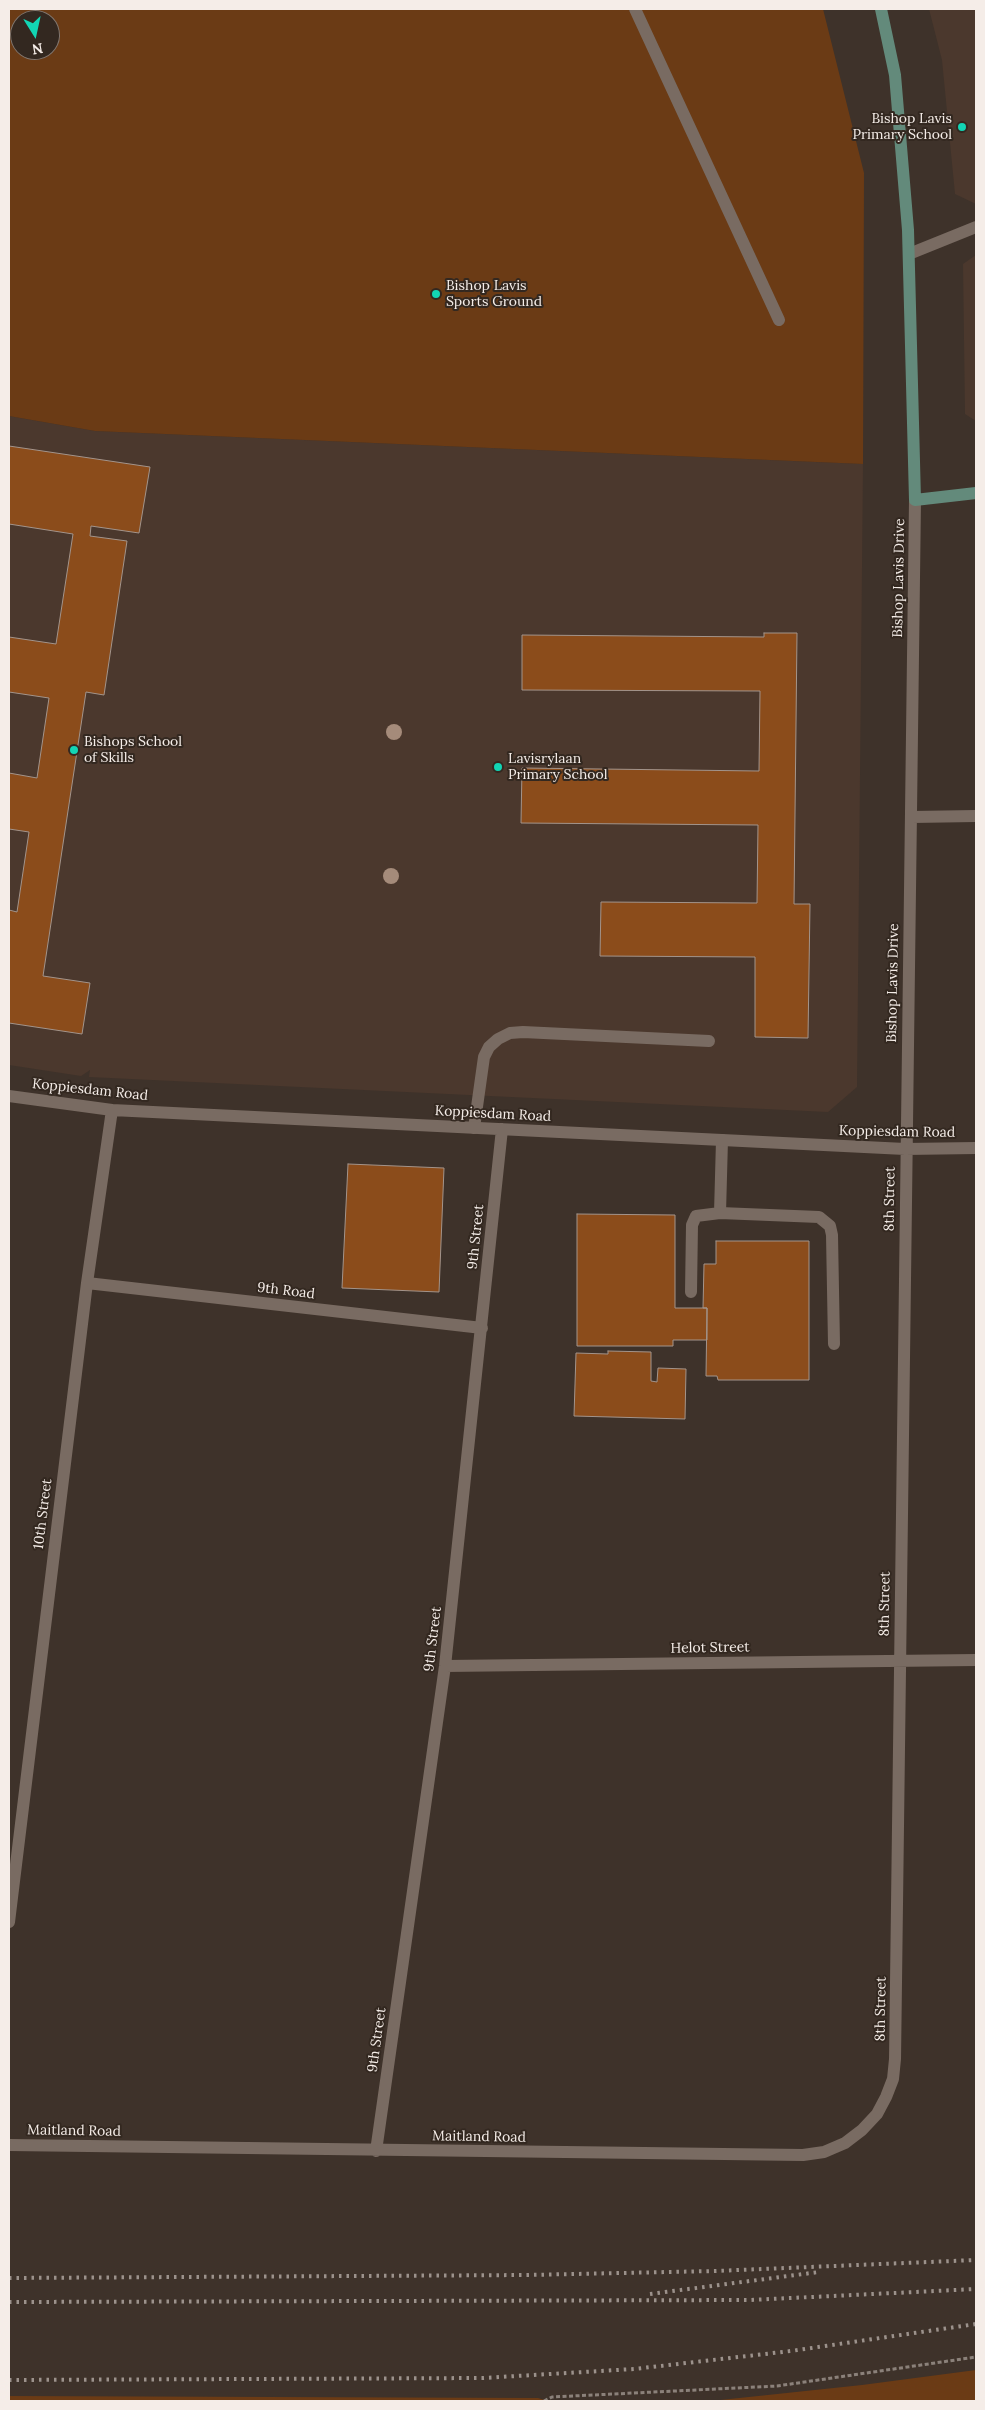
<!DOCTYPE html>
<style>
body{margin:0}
#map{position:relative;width:985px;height:2410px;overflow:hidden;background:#3e322a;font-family:Lora,serif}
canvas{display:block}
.frame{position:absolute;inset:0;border:10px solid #f5ede8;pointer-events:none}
.north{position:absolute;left:10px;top:10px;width:50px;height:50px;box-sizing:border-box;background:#332820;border:1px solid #817770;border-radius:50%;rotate:170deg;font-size:14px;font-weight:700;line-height:20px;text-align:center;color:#f5ede8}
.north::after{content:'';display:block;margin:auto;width:18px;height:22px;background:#12d5b4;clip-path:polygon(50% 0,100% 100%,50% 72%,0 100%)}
</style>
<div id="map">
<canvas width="985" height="2410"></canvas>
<div class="frame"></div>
<div class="north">N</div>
</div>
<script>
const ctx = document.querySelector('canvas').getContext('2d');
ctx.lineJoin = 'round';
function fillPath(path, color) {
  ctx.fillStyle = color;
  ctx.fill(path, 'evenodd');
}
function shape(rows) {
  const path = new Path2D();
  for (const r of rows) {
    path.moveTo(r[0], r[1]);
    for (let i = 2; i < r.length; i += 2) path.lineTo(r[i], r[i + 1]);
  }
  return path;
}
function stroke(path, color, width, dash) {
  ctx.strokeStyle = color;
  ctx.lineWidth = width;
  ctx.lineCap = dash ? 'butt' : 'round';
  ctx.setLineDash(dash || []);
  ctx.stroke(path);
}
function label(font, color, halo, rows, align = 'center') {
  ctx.font = font + ' Lora,serif';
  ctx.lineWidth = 4;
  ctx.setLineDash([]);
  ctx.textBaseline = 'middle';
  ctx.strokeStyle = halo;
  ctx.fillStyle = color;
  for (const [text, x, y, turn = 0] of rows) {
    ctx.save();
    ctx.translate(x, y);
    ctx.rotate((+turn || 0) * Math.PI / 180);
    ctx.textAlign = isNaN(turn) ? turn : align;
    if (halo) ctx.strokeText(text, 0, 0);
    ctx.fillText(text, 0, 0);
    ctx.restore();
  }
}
const built = shape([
 [929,9,976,9,976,204,955,194,942,60],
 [976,255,976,421,965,414,963,264],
 [9,416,95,431,863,464,857,1087,828,1112,89,1077,90,1070,81,1076,9,1065]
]);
const green = shape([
 [9,9,823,9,864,173,863,464,95,431,9,416],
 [20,20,50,20,50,50,20,50],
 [976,2370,976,2401,711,2401,862,2385],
 [9,2396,538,2398,548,2401,9,2401]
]);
const building = shape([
 [9,446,150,467,139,533,91,526,90,536,127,541,104,695,86,692,43,976,90,983,82,1034,9,1023,9,910,17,912,29,832,9,829,9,773,37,778,49,698,9,692,9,637,56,644,73,534,9,524,9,446],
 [764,633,797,633,794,904,810,904,808,1038,755,1037,755,957,600,956,601,902,757,903,758,825,521,823,522,768,759,771,760,691,522,690,522,635,764,637,764,633],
 [348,1164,444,1168,439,1292,342,1288,348,1164],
 [577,1214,675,1215,675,1308,707,1308,707,1340,673,1340,673,1346,577,1346,577,1214],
 [716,1241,809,1241,809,1380,718,1380,717,1376,706,1376,707,1308,703,1308,704,1264,716,1264,716,1241],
 [608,1351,651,1352,651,1381,657,1382,658,1368,686,1369,685,1419,574,1416,576,1353,608,1354,608,1351]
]);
const path = shape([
 [544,2401,552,2397,777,2386,976,2357]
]);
const lane = shape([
 [635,9,779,320],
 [909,254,976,227],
 [474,1128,484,1057,489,1047,498,1039,510,1033,523,1032,709,1041],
 [720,1213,722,1140],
 [691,1292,692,1225,696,1216,720,1213,819,1217,830,1226,832,1235,834,1344]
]);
const street = shape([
 [912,817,976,816],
 [9,1096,112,1110,905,1149,976,1148],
 [87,1283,482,1328],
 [445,1666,976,1660],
 [9,1922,87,1283,112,1110],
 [9,2145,803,2155,824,2152,845,2143,862,2130,877,2114,886,2097,893,2079,895,2059,915,500],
 [376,2151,445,1666,502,1129]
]);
const secondary = shape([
 [881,9,895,75,908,230,915,500,976,493]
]);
const rail = shape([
 [9,2278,527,2275,715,2271,976,2260],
 [650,2294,819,2272],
 [9,2302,750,2300,976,2289],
 [9,2380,483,2378,634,2369,791,2351,976,2324]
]);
const trees = [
 [394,732],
 [391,876]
];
const markers = [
 [962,127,5,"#12d5b4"],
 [436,294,5,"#12d5b4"],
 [74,750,5,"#12d5b4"],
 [498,767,5,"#12d5b4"]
];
const poiNames = [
 ["Bishop Lavis",952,119,"right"],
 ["Primary School",952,135,"right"],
 ["Bishop Lavis",446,286],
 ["Sports Ground",446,302],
 ["Bishops School",84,742],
 ["of Skills",84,758],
 ["Lavisrylaan",508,759],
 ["Primary School",508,775]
];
const streetNames = [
 ["Bishop Lavis Drive",899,578,-89],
 ["Bishop Lavis Drive",893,983,-89],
 ["Koppiesdam Road",90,1090,6],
 ["Koppiesdam Road",493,1114,3],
 ["Koppiesdam Road",897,1132,1],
 ["8th Street",890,1199,-89],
 ["9th Street",476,1237,-84],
 ["9th Road",286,1291,7],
 ["10th Street",43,1514,-83],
 ["8th Street",885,1604,-89],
 ["9th Street",433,1639,-83],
 ["Helot Street",710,1648,-1],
 ["8th Street",881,2009,-89],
 ["9th Street",377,2040,-82],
 ["Maitland Road",74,2131,1],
 ["Maitland Road",479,2137,1]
];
fillPath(built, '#4b382d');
fillPath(green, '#6b3b15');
fillPath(building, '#8b4c1b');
stroke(building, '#a3948b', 1);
stroke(path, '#8b817a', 3, [4, 2.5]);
stroke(lane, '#796b62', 12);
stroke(street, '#796b62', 12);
stroke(secondary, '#638a7b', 12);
stroke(rail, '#9c928c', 4, [2.5, 5]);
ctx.fillStyle = '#a58b7a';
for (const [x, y] of trees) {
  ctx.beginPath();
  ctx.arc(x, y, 8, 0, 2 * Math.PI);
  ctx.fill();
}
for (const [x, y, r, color] of markers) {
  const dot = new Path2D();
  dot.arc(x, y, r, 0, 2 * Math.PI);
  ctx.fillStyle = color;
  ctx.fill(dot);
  stroke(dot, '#332820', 2);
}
label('14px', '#f5ede8', '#332820', poiNames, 'left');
label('14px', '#f5ede8', '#332820', streetNames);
</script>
